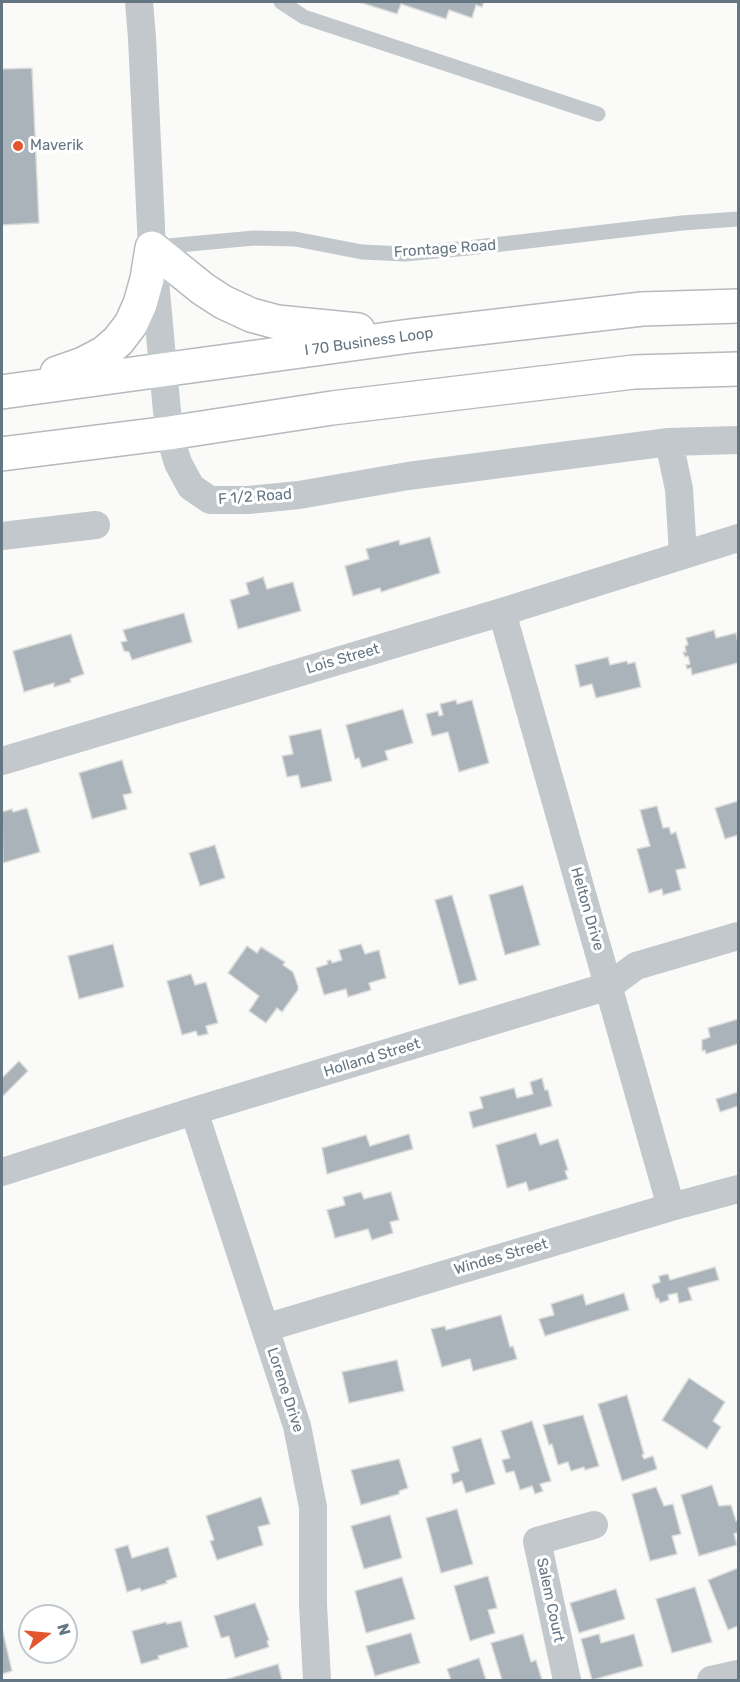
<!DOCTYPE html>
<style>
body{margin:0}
#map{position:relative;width:740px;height:1682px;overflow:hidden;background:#fafaf8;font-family:Rubik,sans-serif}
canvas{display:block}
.frame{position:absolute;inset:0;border:3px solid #657683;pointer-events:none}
.north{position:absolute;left:18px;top:1604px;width:60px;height:60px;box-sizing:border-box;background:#fff;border:2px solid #c1c8cd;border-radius:50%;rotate:74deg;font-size:16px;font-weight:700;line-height:24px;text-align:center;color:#657683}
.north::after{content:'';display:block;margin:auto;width:21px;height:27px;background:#e4572e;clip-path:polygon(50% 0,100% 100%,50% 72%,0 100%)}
</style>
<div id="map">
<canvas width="740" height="1682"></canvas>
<div class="frame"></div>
<div class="north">N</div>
</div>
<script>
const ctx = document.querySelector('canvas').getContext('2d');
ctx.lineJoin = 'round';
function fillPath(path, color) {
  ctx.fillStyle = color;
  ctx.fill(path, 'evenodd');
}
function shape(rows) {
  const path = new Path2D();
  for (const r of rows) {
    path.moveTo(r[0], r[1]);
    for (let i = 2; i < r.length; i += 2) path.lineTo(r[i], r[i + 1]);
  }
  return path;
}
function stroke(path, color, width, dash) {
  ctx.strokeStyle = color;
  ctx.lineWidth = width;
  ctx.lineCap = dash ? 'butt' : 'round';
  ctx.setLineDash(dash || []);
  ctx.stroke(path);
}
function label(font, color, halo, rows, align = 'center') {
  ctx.font = font + ' Rubik,sans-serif';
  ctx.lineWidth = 6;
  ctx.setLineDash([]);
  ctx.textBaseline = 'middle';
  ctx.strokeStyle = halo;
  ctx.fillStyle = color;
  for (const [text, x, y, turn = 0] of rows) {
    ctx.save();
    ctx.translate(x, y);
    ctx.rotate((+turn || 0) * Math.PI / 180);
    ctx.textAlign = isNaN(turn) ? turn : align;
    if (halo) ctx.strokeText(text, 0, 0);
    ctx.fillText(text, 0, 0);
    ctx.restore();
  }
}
const building = shape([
 [359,2,484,2,482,7,476,5,472,18,449,10,446,19,401,4,397,14,359,2],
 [32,68,39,223,2,225,2,69,32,68],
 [430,537,440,573,381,592,380,588,353,596,345,566,369,559,366,549,399,540,400,545,430,537],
 [263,577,267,589,293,582,301,611,238,629,230,600,249,594,246,583,263,577],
 [184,613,192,642,132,660,129,652,124,651,121,642,127,641,123,630,184,613],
 [714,630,716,638,736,633,738,643,738,663,692,675,691,668,687,669,686,665,690,664,688,656,685,657,683,652,686,652,685,646,688,645,686,638,714,630],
 [71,634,84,674,70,679,71,682,54,687,54,683,24,692,13,651,71,634],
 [608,657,610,665,627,661,628,664,635,662,641,687,596,698,592,684,580,687,575,665,608,657],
 [456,700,457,704,472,700,489,763,459,772,448,732,432,736,426,714,438,711,439,716,443,715,440,704,456,700],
 [403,709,413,743,385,751,388,760,362,768,359,758,355,759,346,725,403,709],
 [321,729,332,781,301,788,298,775,287,777,282,756,293,754,289,736,321,729],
 [122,760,132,793,123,795,127,809,92,819,79,773,122,760],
 [738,801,738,835,725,839,715,808,738,801],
 [657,806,663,828,669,827,671,834,676,832,686,868,676,870,681,890,663,895,662,889,649,893,637,849,650,846,640,810,657,806],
 [27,808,40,852,3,863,2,812,12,809,13,812,27,808],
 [215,845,225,878,200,886,189,853,215,845],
 [523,885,540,945,505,955,489,895,523,885],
 [452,895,477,980,459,985,435,900,452,895],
 [113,944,124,987,79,999,68,956,113,944],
 [361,944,365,954,379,950,386,978,369,983,371,990,348,997,346,989,324,995,316,968,328,964,327,961,331,960,332,963,342,960,339,950,361,944],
 [247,946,257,953,261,947,285,962,283,965,293,972,298,986,298,990,282,1012,277,1008,266,1023,249,1011,259,996,228,973,247,946],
 [191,974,195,985,206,982,218,1023,206,1026,208,1034,198,1036,196,1031,182,1035,167,981,191,974],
 [738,1019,738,1044,706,1054,705,1050,702,1051,702,1040,710,1037,708,1028,738,1019],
 [19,1061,28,1071,2,1097,2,1078,19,1061],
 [542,1078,545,1090,548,1090,552,1106,473,1128,469,1112,483,1108,480,1097,514,1088,517,1098,533,1094,530,1082,542,1078],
 [738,1092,738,1106,720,1112,716,1099,738,1092],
 [536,1133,540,1145,558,1139,568,1170,565,1171,568,1179,529,1191,526,1182,507,1188,496,1145,536,1133],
 [409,1134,413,1149,327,1174,322,1148,366,1135,370,1146,409,1134],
 [361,1192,364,1199,391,1192,399,1220,390,1222,393,1233,372,1240,368,1229,335,1238,327,1210,345,1205,343,1197,361,1192],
 [715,1267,719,1280,688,1288,692,1300,679,1303,677,1293,668,1295,669,1300,660,1303,658,1298,656,1299,652,1285,660,1282,659,1276,668,1274,670,1280,715,1267],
 [624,1293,629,1310,545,1336,539,1319,554,1315,551,1304,583,1294,586,1305,624,1293],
 [501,1315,510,1347,513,1346,517,1359,473,1371,470,1359,442,1367,431,1329,445,1326,446,1330,501,1315],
 [397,1360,404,1391,349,1403,342,1372,397,1360],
 [689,1378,725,1402,713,1421,721,1427,707,1449,662,1420,689,1378],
 [627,1395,644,1454,642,1455,644,1459,653,1456,657,1469,622,1481,598,1404,627,1395],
 [583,1415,599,1466,585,1470,584,1467,571,1471,568,1462,558,1465,552,1444,549,1445,543,1425,583,1415],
 [532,1421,551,1481,540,1484,543,1491,535,1494,532,1486,520,1490,514,1471,506,1473,502,1460,510,1458,501,1431,532,1421],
 [481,1438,495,1484,466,1493,462,1481,453,1484,451,1474,459,1471,452,1447,481,1438],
 [399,1459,408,1488,399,1491,399,1494,361,1505,351,1470,399,1459],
 [712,1485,719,1506,731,1505,736,1521,738,1520,738,1532,734,1534,737,1545,699,1556,681,1495,712,1485],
 [656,1487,664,1506,673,1504,681,1534,672,1536,677,1554,650,1561,632,1494,656,1487],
 [261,1497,270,1524,258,1527,263,1545,217,1560,210,1541,214,1540,206,1516,261,1497],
 [457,1509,473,1564,441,1573,426,1518,457,1509],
 [390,1515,402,1558,364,1569,351,1526,390,1515],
 [128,1545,132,1558,168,1547,177,1577,166,1581,167,1583,141,1591,140,1588,127,1592,115,1549,128,1545],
 [738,1568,738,1626,728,1630,708,1580,738,1568],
 [488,1576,497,1608,488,1610,495,1633,470,1641,454,1586,488,1576],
 [402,1577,415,1619,366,1633,355,1591,402,1577],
 [695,1587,712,1642,672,1653,656,1599,695,1587],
 [616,1589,625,1619,579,1633,570,1603,616,1589],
 [255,1603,269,1640,267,1641,269,1647,235,1658,229,1636,221,1638,214,1616,255,1603],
 [181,1621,188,1647,158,1656,159,1659,141,1664,132,1631,166,1622,167,1624,181,1621],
 [2,1628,12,1671,2,1674,2,1628],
 [411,1633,420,1663,375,1676,366,1646,411,1633],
 [523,1634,531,1662,536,1660,542,1680,502,1680,491,1643,523,1634],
 [599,1634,601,1643,634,1634,643,1666,592,1680,581,1639,599,1634],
 [479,1658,486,1680,451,1680,447,1669,479,1658],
 [278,1664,282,1680,224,1680,278,1664]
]);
const lane = shape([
 [281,2,304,17,598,114],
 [157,247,254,238,295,239,362,252,405,254,468,248,682,223,738,219]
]);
const street = shape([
 [139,2,142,38,152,248,169,433,178,463,191,487,210,500,248,500,299,495,408,476,669,442,738,440],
 [669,442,679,489,683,554],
 [2,536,96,525],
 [502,612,671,1207],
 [2,761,502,612,738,538],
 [194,1111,297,1426,313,1507,313,1604,317,1680],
 [2,1172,194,1111,609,986,636,966,738,936],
 [265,1328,671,1207,738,1189],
 [567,1680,537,1541,594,1525],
 [711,1680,738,1674]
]);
const primary = shape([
 [57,373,83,364,104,353,118,341,131,324,140,304,147,279,152,248,203,289,223,302,251,315,277,322,358,330],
 [2,392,410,336,642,309,738,306],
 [2,454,169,433,332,408,634,372,738,369]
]);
const markers = [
 [18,146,6,"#e4572e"]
];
const poiNames = [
 ["Maverik",30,146]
];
const streetNames = [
 ["Frontage Road",445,249,-4],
 ["I 70 Business Loop",369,342,-8],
 ["F 1/2 Road",255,497,-4],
 ["Lois Street",343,659,-16],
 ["Helton Drive",587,909,74],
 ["Holland Street",372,1058,-17],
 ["Windes Street",501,1257,-16],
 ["Lorene Drive",285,1390,72],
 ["Salem Court",550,1600,78]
];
fillPath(building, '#aab3b9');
stroke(building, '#dcdcda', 1.5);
stroke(primary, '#b5babe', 36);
stroke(lane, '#c3c8cc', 15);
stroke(street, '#c3c8cc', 28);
stroke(primary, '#fff', 33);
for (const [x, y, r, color] of markers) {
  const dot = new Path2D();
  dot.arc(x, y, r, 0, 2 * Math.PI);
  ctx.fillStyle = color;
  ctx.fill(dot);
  stroke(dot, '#fff', 2);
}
label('15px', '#657683', '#fff', poiNames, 'left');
label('15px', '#657683', '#fff', streetNames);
</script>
